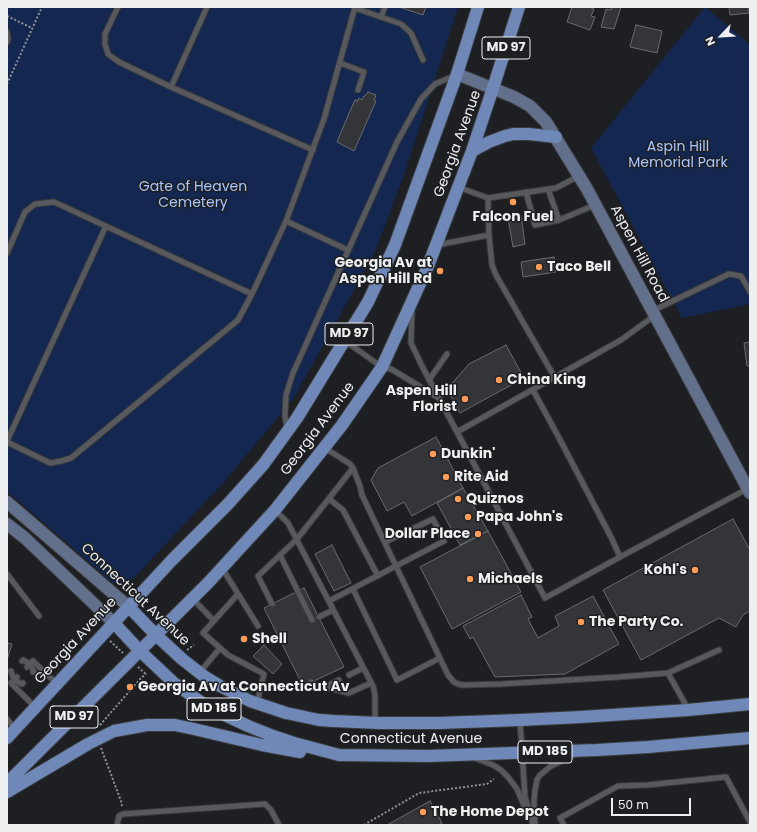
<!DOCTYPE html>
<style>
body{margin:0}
#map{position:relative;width:757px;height:832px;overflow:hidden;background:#1d1f22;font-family:Poppins,sans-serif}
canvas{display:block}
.frame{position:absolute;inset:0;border:8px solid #eeeff1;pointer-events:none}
.north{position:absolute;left:701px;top:16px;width:40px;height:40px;-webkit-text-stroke:3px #1d1f22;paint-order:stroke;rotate:245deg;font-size:11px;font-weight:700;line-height:16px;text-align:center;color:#eeeff1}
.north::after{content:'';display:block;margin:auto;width:14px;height:18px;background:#eeeff1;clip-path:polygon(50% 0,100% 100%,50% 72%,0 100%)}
.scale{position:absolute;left:611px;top:798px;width:80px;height:18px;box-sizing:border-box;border:2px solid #eeeff1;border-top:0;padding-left:5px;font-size:12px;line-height:14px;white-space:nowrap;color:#eeeff1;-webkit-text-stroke:3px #1d1f22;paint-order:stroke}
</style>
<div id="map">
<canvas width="757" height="832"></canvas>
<div class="frame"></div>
<div class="north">N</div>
<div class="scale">50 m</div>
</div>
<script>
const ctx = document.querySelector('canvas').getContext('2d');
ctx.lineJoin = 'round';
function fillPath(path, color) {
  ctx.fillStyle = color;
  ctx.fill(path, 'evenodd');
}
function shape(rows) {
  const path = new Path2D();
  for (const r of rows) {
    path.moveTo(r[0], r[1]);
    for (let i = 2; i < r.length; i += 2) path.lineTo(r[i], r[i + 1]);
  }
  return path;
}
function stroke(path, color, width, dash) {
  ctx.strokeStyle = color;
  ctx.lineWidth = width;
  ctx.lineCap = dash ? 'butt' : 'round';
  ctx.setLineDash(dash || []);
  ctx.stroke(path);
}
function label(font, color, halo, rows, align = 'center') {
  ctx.font = font + ' Poppins,sans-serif';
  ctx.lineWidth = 3;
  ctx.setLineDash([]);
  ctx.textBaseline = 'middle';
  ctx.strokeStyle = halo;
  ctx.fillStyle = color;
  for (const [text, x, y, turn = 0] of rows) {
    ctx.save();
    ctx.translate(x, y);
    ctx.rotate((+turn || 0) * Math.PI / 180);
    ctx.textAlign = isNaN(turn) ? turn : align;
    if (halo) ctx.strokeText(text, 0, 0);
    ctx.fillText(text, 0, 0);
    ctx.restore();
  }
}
const green = shape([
 [7,7,458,7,405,172,374,254,293,399,223,483,129,583,113,583,22,504,7,492],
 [705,7,750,45,750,304,682,318,591,148]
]);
const building = shape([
 [399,7,426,7,423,15,399,7],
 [572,7,589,7,594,9,591,16,595,17,590,30,567,22,572,7],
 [612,7,621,7,614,29,601,27,606,9,611,10,612,7],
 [729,7,749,7,749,13,730,15,729,7],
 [636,25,662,31,657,53,630,47,636,25],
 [368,92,376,95,374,100,376,101,354,151,337,142,349,113,355,100,357,100,357,102,359,98,362,100,364,96,365,96,368,92],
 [513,212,518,213,521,215,525,244,513,247,508,218,510,214,513,212],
 [554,257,556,272,523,277,521,262,554,257],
 [750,342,750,366,747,366,744,343,750,342],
 [506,345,524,378,460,413,447,389,469,364,506,345],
 [436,437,463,488,412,516,404,502,387,511,371,480,378,468,436,437],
 [463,488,488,531,460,545,437,503,463,488],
 [733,519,750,550,750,611,743,615,736,627,719,618,641,660,603,590,733,519],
 [488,531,521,592,452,629,420,567,488,531],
 [332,545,351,583,334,591,315,554,332,545],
 [304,588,344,667,303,686,264,608,304,588],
 [521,595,532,617,528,619,538,638,559,626,555,616,593,596,619,644,565,674,495,677,473,637,470,639,463,626,521,595],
 [7,643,12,644,7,660,7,643],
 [264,645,282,664,273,674,253,656,264,645],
 [430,801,442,823,438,825,387,825,430,801]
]);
const path = shape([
 [7,16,32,28],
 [7,84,42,7],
 [110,641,123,653],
 [187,650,194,645],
 [138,667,147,675],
 [100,725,141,678,146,674],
 [101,748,121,801,122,806],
 [364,825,419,793,487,784,494,779]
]);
const lane = shape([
 [118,7,105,34,105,44,108,54,119,62,171,87,313,150],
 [355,8,401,24,411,33,423,60],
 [381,17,385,7],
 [7,32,8,39,7,42],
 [340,63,364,72,358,90],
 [171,87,207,7],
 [548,189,559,220,595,205],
 [526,192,535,225,559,220],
 [488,198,556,188,579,176],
 [286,221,348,250],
 [489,235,492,265,496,275,555,378],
 [437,245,489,235,488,198,458,187],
 [7,253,25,212,35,204,54,202,252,294],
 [412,310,411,343,422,366,457,432],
 [652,311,729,274,741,276,748,288,750,292],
 [654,316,621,340,457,432,545,598,620,557,747,489],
 [345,341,382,367,391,369,439,398],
 [429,380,447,354],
 [533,390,558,436,611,537,620,557],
 [287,428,285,416,286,395,293,373,397,142,421,99,435,84,454,76],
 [7,441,106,226],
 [7,442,50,463,61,461,71,458,238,320,252,294,286,221,324,119,355,7],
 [325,448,350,464,353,468,360,486,362,495,448,675,454,682,458,684,463,685,501,684,619,677,668,673,719,650],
 [329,499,343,510,378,576],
 [275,510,288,523,373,686,375,695,375,722],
 [280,555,312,620],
 [222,568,258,626],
 [7,574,39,616],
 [353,589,397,680,440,658],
 [238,594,203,633,228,655,264,674,257,703],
 [193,599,214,621],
 [329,601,444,541,433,519,385,542],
 [272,604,258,576,297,539,353,468],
 [319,617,333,610],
 [22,661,23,660,30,664,34,672,33,672],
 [27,667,33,661,57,684],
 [11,671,14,680,22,684,23,683],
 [200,672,220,648],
 [668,673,688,709],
 [349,675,363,668],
 [17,677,11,683,35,707],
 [311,682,318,687,325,687,339,680],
 [325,687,349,693,371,683],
 [7,719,15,729],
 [520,720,525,797,533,825],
 [475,758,493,765,501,770,508,777,517,789,525,808],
 [535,824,534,801,535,790,537,780,540,775,551,766,576,754],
 [117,825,119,816,123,814,265,804,271,810,279,825],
 [564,825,560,818,618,786,647,785,726,777,750,822]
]);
const secondary = shape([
 [457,74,514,97,530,106,546,122,587,189,750,493],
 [7,502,129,607],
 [7,524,25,538,114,623]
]);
const primary = shape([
 [472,151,489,142,505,136,513,134,529,134,556,137],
 [129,607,156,635,182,659,205,677,220,686,250,701,286,713,319,720,334,721,379,723,439,723,520,720,581,717,688,710,750,704],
 [114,623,140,651,174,683,192,696,208,707,248,726,273,736,294,743,339,755,428,756,597,750,648,747,750,738],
 [7,738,172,560,228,504,263,465,297,418,368,302,395,245,457,74,478,7],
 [7,783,208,583,275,510,342,425,382,367,428,266,472,151,493,88,519,7],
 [7,792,88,744,114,731,147,725,175,725,194,729,262,745,300,752]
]);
const markers = [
 [513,202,4,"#fe9c58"],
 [539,267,4,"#fe9c58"],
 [440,271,4,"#fe9c58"],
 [499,380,4,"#fe9c58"],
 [465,399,4,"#fe9c58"],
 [433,454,4,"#fe9c58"],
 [446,477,4,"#fe9c58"],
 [458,499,4,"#fe9c58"],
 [468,517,4,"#fe9c58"],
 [478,534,4,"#fe9c58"],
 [695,570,4,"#fe9c58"],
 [470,579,4,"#fe9c58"],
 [581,622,4,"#fe9c58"],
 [244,639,4,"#fe9c58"],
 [130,687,4,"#fe9c58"],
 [423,812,4,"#fe9c58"]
];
const shields = [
 [506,48,48],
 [349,334,48],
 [214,709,54],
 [74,717,48],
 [545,752,54]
];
const shieldNames = [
 ["MD 97",506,48],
 ["MD 97",349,334],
 ["MD 185",214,709],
 ["MD 97",74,717],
 ["MD 185",545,752]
];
const streetNames = [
 ["Georgia Avenue",458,144,-70],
 ["Aspen Hill Road",639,254,62],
 ["Georgia Avenue",318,429,-53],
 ["Connecticut Avenue",135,595,43],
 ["Georgia Avenue",76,641,-47],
 ["Connecticut Avenue",411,739]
];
const parkNames = [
 ["Aspin Hill",678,147],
 ["Memorial Park",678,163],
 ["Gate of Heaven",193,187],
 ["Cemetery",193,203]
];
const poiNames = [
 ["Falcon Fuel",513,217,"center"],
 ["Georgia Av at",432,263,"right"],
 ["Aspen Hill Rd",432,279,"right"],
 ["Taco Bell",547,267],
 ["China King",507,380],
 ["Aspen Hill",457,391,"right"],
 ["Florist",457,407,"right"],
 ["Dunkin'",441,454],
 ["Rite Aid",454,477],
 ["Quiznos",466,499],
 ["Papa John's",476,517],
 ["Dollar Place",470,534,"right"],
 ["Kohl's",687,570,"right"],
 ["Michaels",478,579],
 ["The Party Co.",589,622],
 ["Shell",252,639],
 ["Georgia Av at Connecticut Av",138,687],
 ["The Home Depot",431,812]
];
fillPath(green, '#132751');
fillPath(building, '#333538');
stroke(building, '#696b70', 1);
stroke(lane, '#3a3c3e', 7);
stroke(secondary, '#3a3c3e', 14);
stroke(primary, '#3a3c3e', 14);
stroke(path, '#8f9193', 2, [2, 2]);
stroke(lane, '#57595d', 5);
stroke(secondary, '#63708b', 12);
stroke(primary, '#7088b8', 12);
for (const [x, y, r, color] of markers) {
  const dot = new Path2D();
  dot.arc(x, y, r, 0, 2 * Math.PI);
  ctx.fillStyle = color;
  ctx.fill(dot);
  stroke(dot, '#1d1f22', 1.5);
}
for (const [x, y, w] of shields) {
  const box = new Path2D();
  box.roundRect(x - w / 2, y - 11, w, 22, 3);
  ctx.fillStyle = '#1d1f22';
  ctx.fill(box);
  stroke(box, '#eeeff1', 1);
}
label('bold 13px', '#eeeff1', null, shieldNames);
label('14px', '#eeeff1', '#1d1f22', streetNames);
label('14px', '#a8c6ff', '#1d1f22', parkNames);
label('bold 14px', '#eeeff1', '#1d1f22', poiNames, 'left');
</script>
